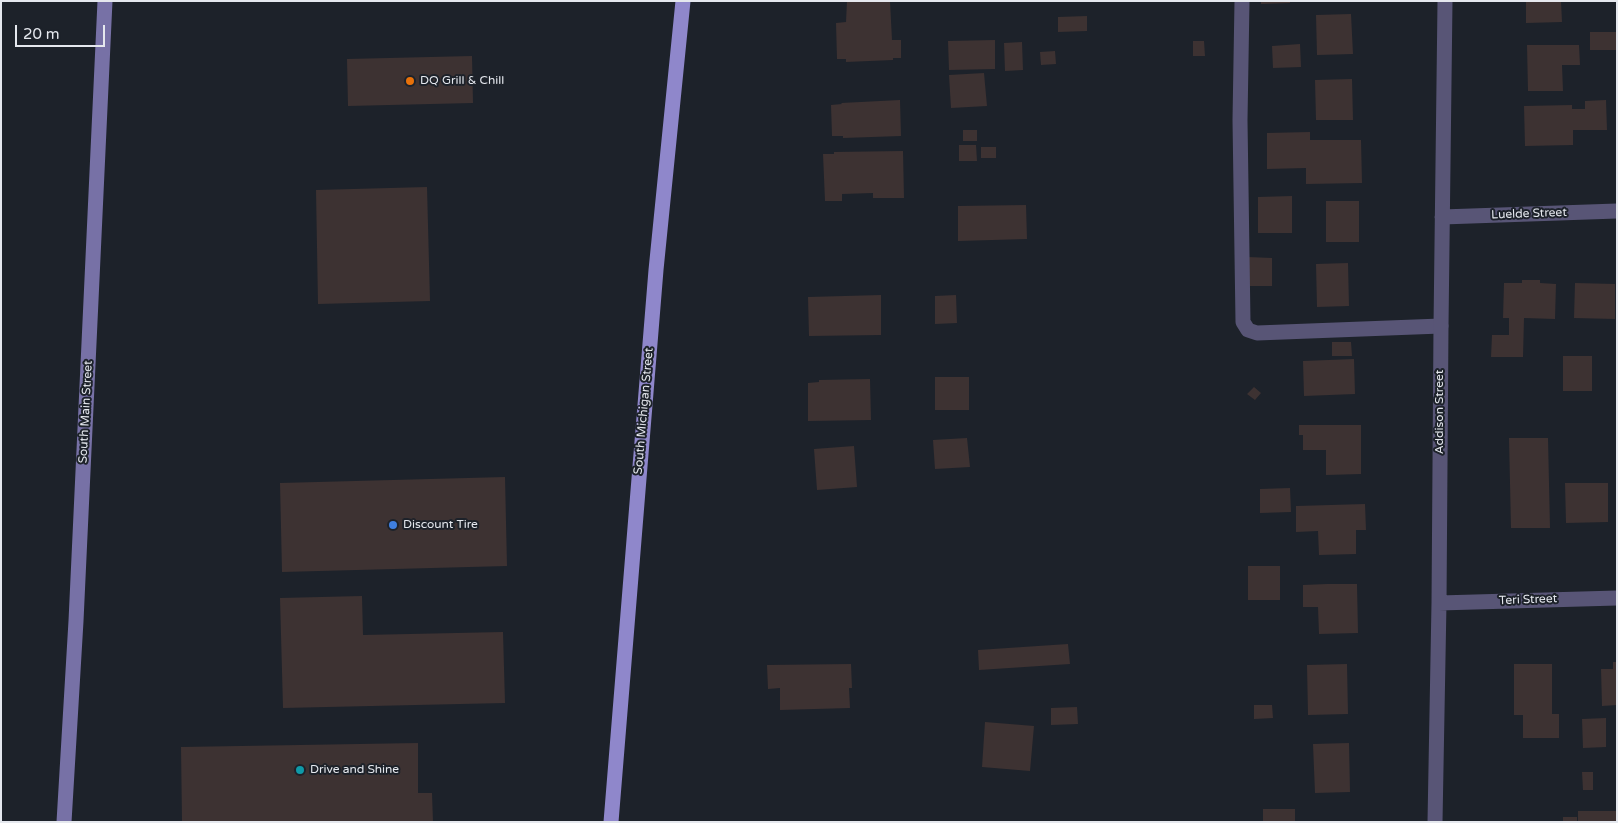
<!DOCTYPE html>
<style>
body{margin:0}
#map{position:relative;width:1618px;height:823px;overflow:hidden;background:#1d222a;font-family:"Varela Round",sans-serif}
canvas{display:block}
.frame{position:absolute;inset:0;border:2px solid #e5e8ee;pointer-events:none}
.scale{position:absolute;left:15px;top:25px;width:90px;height:22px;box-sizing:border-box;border:2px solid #e5e8ee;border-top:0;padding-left:6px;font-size:15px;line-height:18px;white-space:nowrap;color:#e5e8ee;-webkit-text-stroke:4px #1d222a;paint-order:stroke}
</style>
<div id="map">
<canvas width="1618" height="823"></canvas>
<div class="frame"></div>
<div class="scale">20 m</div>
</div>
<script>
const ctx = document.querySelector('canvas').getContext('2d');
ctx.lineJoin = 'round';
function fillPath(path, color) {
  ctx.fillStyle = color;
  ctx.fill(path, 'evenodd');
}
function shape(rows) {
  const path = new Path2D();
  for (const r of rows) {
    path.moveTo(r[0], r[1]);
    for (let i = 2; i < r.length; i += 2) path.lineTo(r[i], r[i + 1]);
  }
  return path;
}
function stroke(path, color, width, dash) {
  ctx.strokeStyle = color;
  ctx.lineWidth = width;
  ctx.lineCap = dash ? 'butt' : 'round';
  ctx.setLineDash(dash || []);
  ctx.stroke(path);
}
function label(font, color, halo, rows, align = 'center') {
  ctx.font = font + ' "Varela Round",sans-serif';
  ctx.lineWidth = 4;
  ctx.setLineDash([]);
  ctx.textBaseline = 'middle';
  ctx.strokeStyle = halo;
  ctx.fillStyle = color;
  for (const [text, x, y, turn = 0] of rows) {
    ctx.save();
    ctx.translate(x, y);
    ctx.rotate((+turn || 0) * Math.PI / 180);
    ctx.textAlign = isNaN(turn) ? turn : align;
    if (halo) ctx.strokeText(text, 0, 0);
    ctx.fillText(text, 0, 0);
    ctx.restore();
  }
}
const building = shape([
 [847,1,890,1,892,40,901,40,901,58,893,58,893,60,846,62,846,59,837,59,836,23,846,22],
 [1261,1,1290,1,1290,3,1261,4],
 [1526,1,1561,1,1562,22,1526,23],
 [1351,14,1353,54,1317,55,1316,15],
 [1087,16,1087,31,1058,32,1058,17],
 [1590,32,1617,32,1617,50,1590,50],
 [995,40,995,69,949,70,948,41],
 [1193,41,1204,41,1205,56,1193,56],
 [1022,42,1023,70,1005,71,1004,43],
 [1300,44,1301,67,1273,68,1272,46],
 [1527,45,1579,45,1580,65,1562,65,1563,91,1528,91],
 [1055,51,1056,64,1041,65,1040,52],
 [472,56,473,103,348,106,347,59],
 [984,73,987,106,951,108,949,75],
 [1352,79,1353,120,1316,120,1315,80],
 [900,100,901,136,843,138,843,136,832,136,831,105,842,104,841,103],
 [1606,100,1607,130,1573,130,1573,145,1525,146,1524,106,1572,105,1572,109,1585,109,1585,101],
 [963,130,977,130,977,141,963,141],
 [1310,132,1310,140,1361,140,1362,183,1306,184,1306,168,1267,169,1267,133],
 [959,145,976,145,977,161,959,161],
 [981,147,996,147,996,158,981,158],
 [903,151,904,198,873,198,873,193,842,194,842,201,825,201,823,154,834,154,834,152],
 [427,187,430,301,318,304,316,190],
 [1292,196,1292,233,1258,233,1258,197],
 [1326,201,1359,201,1359,242,1326,242],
 [1026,205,1027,239,958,241,958,206],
 [1248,257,1272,258,1272,286,1247,286],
 [1348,263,1349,306,1317,307,1316,264],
 [1522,280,1540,280,1540,283,1556,284,1555,319,1524,318,1523,357,1491,357,1492,335,1509,335,1509,318,1503,318,1504,283,1522,283],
 [1575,283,1615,284,1615,319,1574,318],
 [881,295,881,335,809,336,808,297],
 [956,295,957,323,935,324,935,296],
 [1332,342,1351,342,1352,356,1332,356],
 [1563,356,1592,356,1592,391,1563,391],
 [1354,359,1355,394,1304,396,1303,361],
 [935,377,969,377,969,410,935,410],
 [870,379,871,420,808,421,808,383,819,382,819,380],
 [1254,387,1261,393,1255,400,1247,394],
 [1299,425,1361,425,1361,474,1326,475,1326,450,1303,450,1303,435,1299,435],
 [967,438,970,467,935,469,933,440],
 [1509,438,1548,438,1550,528,1511,528],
 [854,446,857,487,817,490,814,449],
 [505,477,507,566,282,572,280,483],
 [1565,483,1608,483,1608,522,1566,523],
 [1290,488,1291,512,1260,513,1260,489],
 [1365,504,1366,530,1356,530,1356,554,1319,555,1318,531,1296,532,1296,506],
 [1248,566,1280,566,1280,600,1248,600],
 [1327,584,1357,584,1358,633,1319,634,1318,607,1303,607,1303,585],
 [362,596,363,635,503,632,505,703,283,708,280,598],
 [1068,644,1070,664,979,670,978,650],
 [1613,662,1617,662,1617,705,1602,706,1601,669,1613,669],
 [851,664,852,688,849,688,850,708,780,710,780,688,768,689,767,665],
 [1347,664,1348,714,1308,715,1307,665],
 [1514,664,1552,664,1552,714,1559,714,1559,738,1523,738,1523,715,1514,715],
 [1254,705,1272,705,1273,718,1254,719],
 [1077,707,1078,724,1051,725,1051,708],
 [1606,718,1606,747,1583,748,1582,719],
 [985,722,1034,726,1030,771,982,767],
 [418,743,418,793,432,793,433,822,182,822,181,747],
 [1349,743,1350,792,1315,793,1313,744],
 [1582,772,1593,772,1593,790,1583,790],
 [1263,809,1295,809,1295,822,1263,822],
 [1578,811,1617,811,1617,822,1578,822],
 [1563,817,1577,817,1577,822,1563,822]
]);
const lane = shape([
 [1242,1,1240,120,1243,322,1248,330,1257,333,1441,326]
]);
const street = shape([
 [1442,217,1617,211],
 [1439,603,1617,598],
 [1435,822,1439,603,1441,326,1445,1]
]);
const secondary = shape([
 [64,822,76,621,105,1]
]);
const primary = shape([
 [611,822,656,270,683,1]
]);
const markers = [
 [410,81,5,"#e8710a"],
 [393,525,5,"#3f7fe0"],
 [300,770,5,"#0f9aa8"]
];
const poiNames = [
 ["DQ Grill & Chill",420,81],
 ["Discount Tire",403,525],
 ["Drive and Shine",310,770]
];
const streetNames = [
 ["Luelde Street",1529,214,-2],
 ["South Michigan Street",644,411,-85],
 ["South Main Street",86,412,-87],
 ["Addison Street",1440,412,-90],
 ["Teri Street",1528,600,-2]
];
fillPath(building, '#3d3232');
stroke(lane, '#585576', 15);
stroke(street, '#585576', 15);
stroke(secondary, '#7771a6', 15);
stroke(primary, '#8f87cb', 15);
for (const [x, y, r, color] of markers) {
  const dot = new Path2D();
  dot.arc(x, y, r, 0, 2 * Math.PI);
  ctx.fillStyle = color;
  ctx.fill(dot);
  stroke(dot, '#1d222a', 2);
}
label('12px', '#e5e8ee', '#1d222a', poiNames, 'left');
label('12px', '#e5e8ee', '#1d222a', streetNames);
</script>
